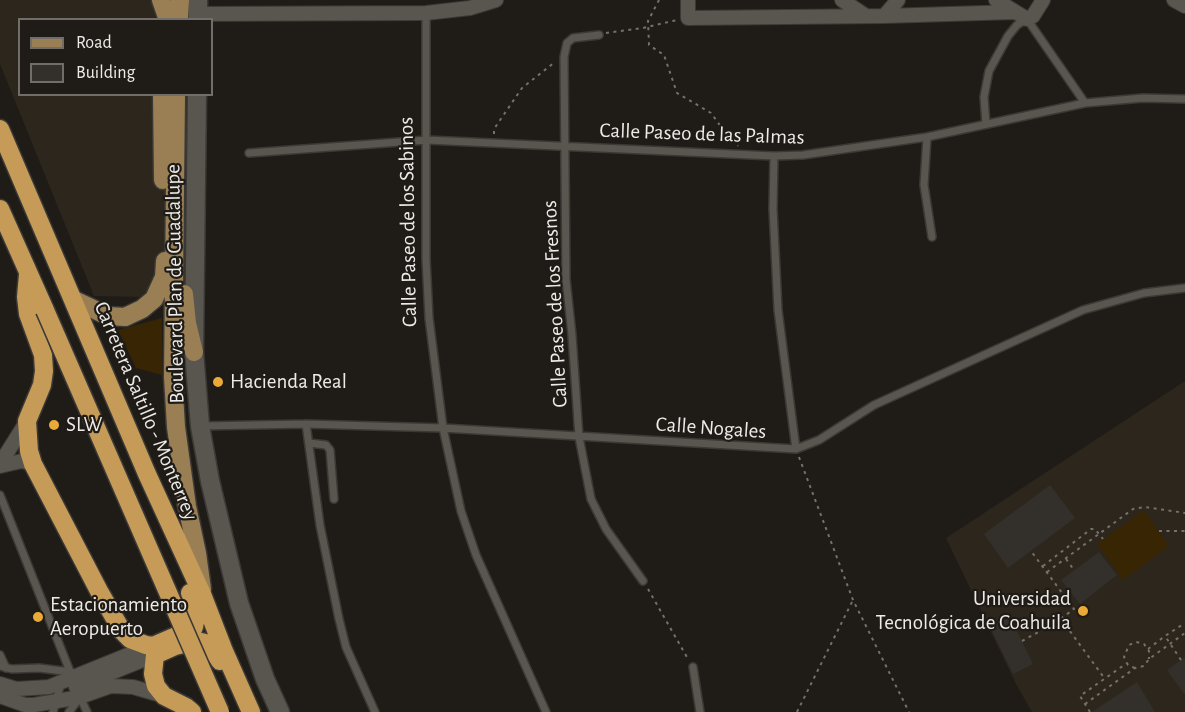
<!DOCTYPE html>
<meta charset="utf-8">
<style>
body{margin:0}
#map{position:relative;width:1185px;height:712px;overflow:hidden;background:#1f1c17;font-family:"Alegreya Sans",sans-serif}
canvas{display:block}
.legend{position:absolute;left:18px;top:18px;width:195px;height:78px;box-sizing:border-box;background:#1f1c17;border:2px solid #716e6a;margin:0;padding:8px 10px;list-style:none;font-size:18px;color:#edeae7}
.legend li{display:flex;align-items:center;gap:12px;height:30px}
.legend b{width:30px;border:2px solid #716e6a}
</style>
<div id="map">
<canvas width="1185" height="712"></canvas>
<ul class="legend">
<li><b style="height:8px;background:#9a7f54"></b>Road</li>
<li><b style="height:16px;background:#332f2a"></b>Building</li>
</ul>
</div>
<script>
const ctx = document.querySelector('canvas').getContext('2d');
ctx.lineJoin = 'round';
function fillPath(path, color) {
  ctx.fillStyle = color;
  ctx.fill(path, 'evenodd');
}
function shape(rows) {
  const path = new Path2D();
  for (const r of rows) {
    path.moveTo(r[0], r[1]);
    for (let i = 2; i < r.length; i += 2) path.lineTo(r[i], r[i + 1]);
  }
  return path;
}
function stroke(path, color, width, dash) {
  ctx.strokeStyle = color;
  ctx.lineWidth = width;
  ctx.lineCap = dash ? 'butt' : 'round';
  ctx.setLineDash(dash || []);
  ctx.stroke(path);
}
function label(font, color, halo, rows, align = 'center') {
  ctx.font = font + ' "Alegreya Sans",sans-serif';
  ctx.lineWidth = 4.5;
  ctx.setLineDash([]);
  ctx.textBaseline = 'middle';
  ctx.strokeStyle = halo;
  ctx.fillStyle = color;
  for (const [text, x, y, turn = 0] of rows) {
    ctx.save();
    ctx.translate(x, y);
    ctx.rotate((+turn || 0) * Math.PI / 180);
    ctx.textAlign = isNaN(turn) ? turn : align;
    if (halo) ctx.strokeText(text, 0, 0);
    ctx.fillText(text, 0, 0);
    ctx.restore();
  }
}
const built = shape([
 [0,0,202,0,202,19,20,20,20,94,201,95,199,298,94,296,0,64],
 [1185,381,1185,712,1032,712,1016,684,946,538]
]);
const green = shape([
 [162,318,162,375,136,368,118,330],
 [1144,510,1169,546,1123,580,1097,544]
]);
const building = shape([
 [1050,485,1075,518,1008,568,984,534],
 [1099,552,1117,575,1080,604,1061,580],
 [1010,617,1033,664,1013,674,990,627],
 [1185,657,1185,695,1167,670],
 [1137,682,1155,712,1092,712]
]);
const path = shape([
 [659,0,648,21,649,45,664,55,677,93,711,113,727,135,738,146],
 [606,33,643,28,677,20],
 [494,134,494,129,522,88,555,62],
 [799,457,853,600,909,712],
 [1159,531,1185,531],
 [1066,559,1074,570],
 [1043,566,1091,529,1095,529,1103,539],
 [1047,572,1133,509,1145,507,1185,513],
 [648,589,688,659],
 [1061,619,1105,679],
 [1022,641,1055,623,1074,609,1031,551],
 [1148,649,1165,636],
 [1181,660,1165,636,1185,623],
 [1135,668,1128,665,1124,657,1129,645,1136,642,1144,644,1149,651,1149,659],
 [1085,704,1135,668,1144,666,1149,659,1185,633],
 [797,712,853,600],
 [1090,712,1080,696,1127,663]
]);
const lane = shape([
 [426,13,426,259,429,318,443,428,461,511,476,555,546,712],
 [599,35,573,38,567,43,564,57,566,279,572,335,579,437,591,499,606,529,643,581],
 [986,124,984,97,989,71,1008,36,1017,25,1027,19,1085,103],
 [927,137,924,185,932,237],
 [249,153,427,140,774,156,803,155,927,137,1085,103,1143,98,1185,99],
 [774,156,773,209,778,310,796,449],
 [306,424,320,525,339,619,346,647,375,712],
 [201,426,306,424,443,428,796,449,819,440,874,405,1083,310,1144,293,1185,288],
 [309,443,326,445,330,450,334,499],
 [0,495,73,679],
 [0,655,6,668],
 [0,666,12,669,39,668,71,672],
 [693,667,700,712],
 [79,695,87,712],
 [53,712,61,683],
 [69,712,78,700]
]);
const street = shape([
 [688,0,688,18,884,16,1015,12],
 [842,0,866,16],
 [996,0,1027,19,1033,16,1043,0],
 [1174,0,1185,6],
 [198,14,426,13,470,8,496,0],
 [884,16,898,0],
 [0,464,27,421],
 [0,466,22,461,33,464],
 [0,684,16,689,49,687,150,646],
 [76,687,155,655],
 [0,696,25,705,34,705,80,697,111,686,133,687,164,696]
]);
const secondary = shape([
 [198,20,198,0],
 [197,94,194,352,200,426,210,481,239,603,265,679,280,712]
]);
const primary = shape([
 [161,0,168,20],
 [179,20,180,0],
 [162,94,163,180],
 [176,94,173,377,176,427,187,506,197,553,202,589],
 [184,294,187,323,194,352],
 [74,300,108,316,125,317,142,309,154,299,164,277,165,261]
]);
const highway = shape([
 [0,129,147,474,202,594,224,651,251,712],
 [0,209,45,310],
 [28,274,26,297,28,314,43,355,44,371,42,385,27,421,29,451,33,464,99,591,122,631,130,639,146,645,153,646,190,630,194,627,197,611,190,593],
 [192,712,186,707,164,696,156,686,153,674,155,655,175,646,197,641,209,644,220,661]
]);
const highwayBridge = shape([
 [45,310,220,712]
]);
const markers = [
 [218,382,6,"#eaaa38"],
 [54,425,6,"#eaaa38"],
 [1083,611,6,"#eaaa38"],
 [38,617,6,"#eaaa38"]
];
const streetNames = [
 ["Calle Paseo de las Palmas",702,134,2],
 ["Calle Paseo de los Sabinos",408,222,-91],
 ["Boulevard Plan de Guadalupe",175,284,-91],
 ["Calle Paseo de los Fresnos",555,304,-93],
 ["Carretera Saltillo - Monterrey",146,411,67],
 ["Calle Nogales",711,428,4]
];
const poiNames = [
 ["Hacienda Real",230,382],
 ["SLW",66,425],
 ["Universidad",1071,599,"right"],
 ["Tecnológica de Coahuila",1071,623,"right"],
 ["Estacionamiento",50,605],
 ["Aeropuerto",50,629]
];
fillPath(built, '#2c261c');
fillPath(green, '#382503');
fillPath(building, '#332f2a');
stroke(lane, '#3b3936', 10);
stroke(street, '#3b3936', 16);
stroke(secondary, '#3b3936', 21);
stroke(primary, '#3b3936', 21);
stroke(highway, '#3b3936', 21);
stroke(path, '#74716d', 2, [3, 4.5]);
stroke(lane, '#59554f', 7);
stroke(street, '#59554f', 14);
stroke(secondary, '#59554f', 18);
stroke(primary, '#9a7f54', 18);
stroke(highway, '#c59b57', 18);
stroke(highwayBridge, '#3b3936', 21, []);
stroke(highwayBridge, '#c59b57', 18);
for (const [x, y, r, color] of markers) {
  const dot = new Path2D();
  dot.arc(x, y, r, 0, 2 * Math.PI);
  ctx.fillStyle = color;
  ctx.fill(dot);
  stroke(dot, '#1f1c17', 2);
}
label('21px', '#edeae7', '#1f1c17', streetNames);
label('21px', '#edeae7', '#1f1c17', poiNames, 'left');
</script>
